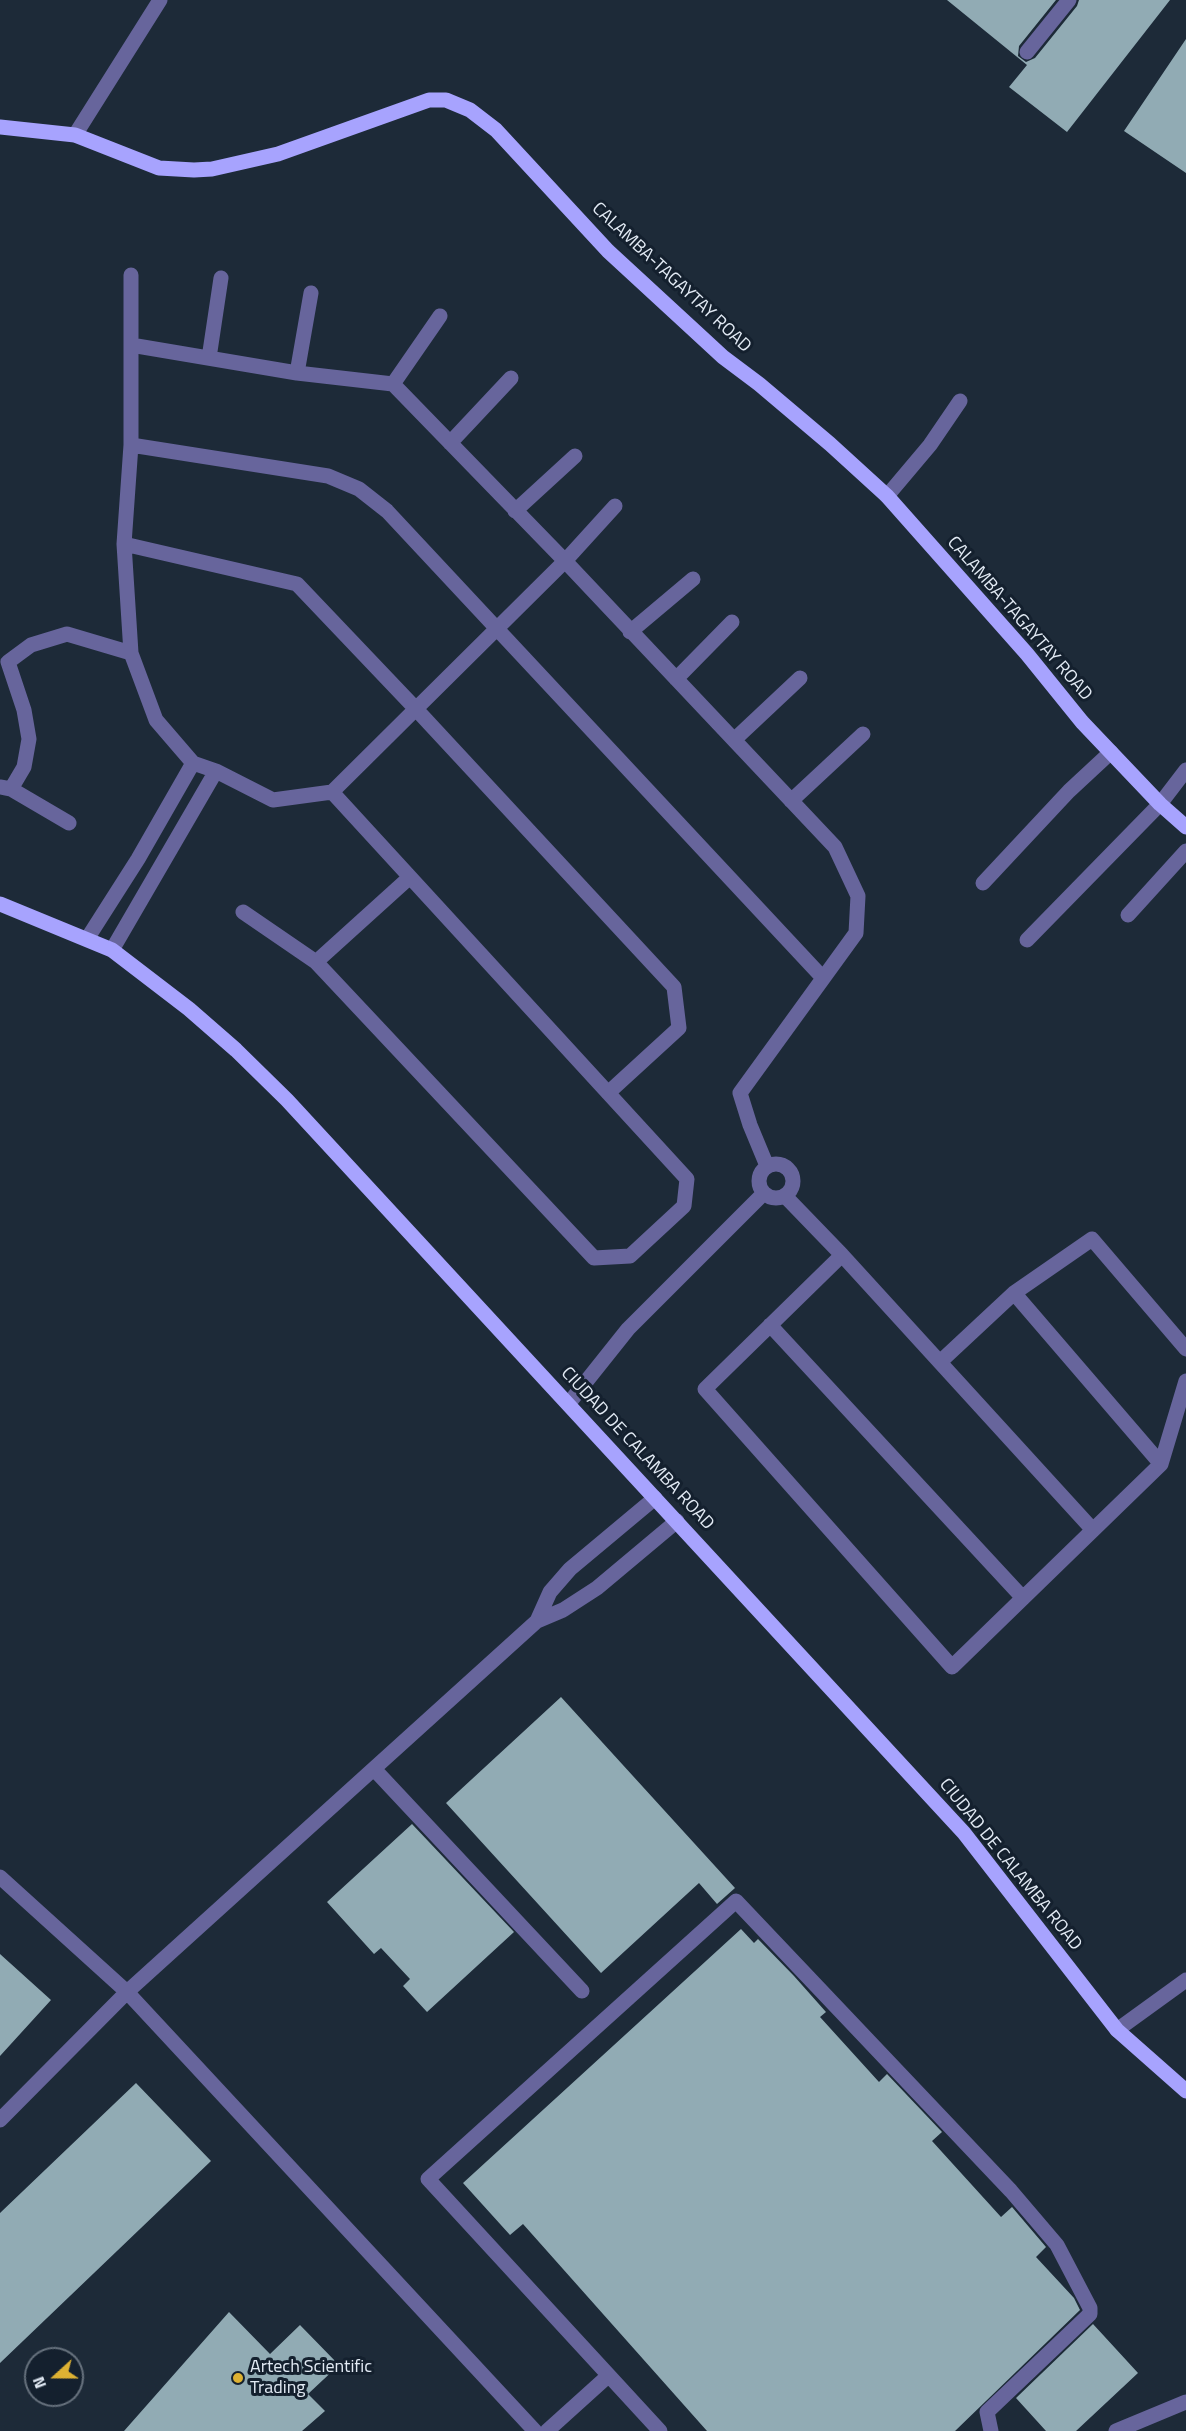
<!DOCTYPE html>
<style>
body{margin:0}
#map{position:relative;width:1186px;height:2431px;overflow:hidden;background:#1d2a38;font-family:"Titillium Web",sans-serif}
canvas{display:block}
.north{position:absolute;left:24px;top:2347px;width:60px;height:60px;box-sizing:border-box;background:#14202e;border:2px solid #66717d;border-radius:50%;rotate:249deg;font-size:16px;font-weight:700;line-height:24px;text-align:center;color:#e2eaf4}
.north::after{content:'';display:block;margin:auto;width:21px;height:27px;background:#ddb133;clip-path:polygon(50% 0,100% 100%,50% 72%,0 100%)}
</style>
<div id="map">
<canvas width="1186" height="2431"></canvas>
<div class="north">N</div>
</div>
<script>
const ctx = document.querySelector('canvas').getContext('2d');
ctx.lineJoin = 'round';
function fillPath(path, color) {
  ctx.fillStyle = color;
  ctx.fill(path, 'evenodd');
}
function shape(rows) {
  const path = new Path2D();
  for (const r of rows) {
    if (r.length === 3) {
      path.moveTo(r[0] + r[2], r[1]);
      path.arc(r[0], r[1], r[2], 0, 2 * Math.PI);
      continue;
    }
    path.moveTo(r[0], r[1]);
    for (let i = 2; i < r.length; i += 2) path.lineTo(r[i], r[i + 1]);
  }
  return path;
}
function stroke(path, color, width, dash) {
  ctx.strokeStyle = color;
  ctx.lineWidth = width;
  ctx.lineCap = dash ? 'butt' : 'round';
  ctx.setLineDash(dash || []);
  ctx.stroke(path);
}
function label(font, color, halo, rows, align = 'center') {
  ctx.font = font + ' "Titillium Web",sans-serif';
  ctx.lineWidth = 6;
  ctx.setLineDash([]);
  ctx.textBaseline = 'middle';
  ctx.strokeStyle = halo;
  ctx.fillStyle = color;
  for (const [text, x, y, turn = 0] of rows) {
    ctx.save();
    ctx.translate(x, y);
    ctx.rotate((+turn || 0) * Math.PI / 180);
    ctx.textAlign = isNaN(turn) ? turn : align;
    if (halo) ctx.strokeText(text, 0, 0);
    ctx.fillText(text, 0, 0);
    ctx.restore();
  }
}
const building = shape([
 [947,0,1056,0,1019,46,1018,56,1026,62,1035,58,1077,6,1079,0,1170,0,1067,132,1009,87,1027,65],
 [1186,39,1186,173,1124,131],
 [561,1697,735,1888,717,1904,699,1883,601,1973,446,1803],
 [412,1824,514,1932,427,2012,403,1986,410,1979,381,1948,374,1954,327,1902],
 [741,1929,754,1943,758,1939,794,1976,826,2012,820,2017,879,2082,887,2074,942,2132,932,2141,1001,2217,1012,2207,1046,2247,1036,2257,1074,2298,1080,2310,955,2431,707,2431,523,2224,510,2235,463,2183],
 [0,1954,51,2000,0,2056],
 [136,2083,211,2161,0,2363,0,2213],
 [229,2312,270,2354,300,2325,339,2365,308,2394,325,2411,302,2431,124,2431],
 [1093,2324,1138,2373,1076,2431,1046,2431,1016,2398]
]);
const minor = shape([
 [1027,52,1069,0],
 [75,135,160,0],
 [131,275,131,445,124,544,131,653,156,720,193,763,216,771,273,800,332,792,687,1179,684,1206,630,1256,594,1258,316,962,243,912],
 [131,345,297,373,393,384,565,561,835,847,858,896,856,933,740,1093,750,1125,767,1166],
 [209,358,221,278],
 [297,373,311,293],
 [393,384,440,316],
 [450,443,511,378],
 [131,445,328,476,359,489,387,511,823,978],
 [887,496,930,445,960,401],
 [515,511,575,456],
 [124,544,297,584,415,708,674,987,679,1028,608,1093],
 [630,632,693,579],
 [676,679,732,622],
 [734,740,800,678],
 [0,787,11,789,69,823],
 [11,789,24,767,29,739,24,710,8,662,31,645,67,634,131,653],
 [332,792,565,561,615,506],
 [791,801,863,734],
 [983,883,1069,791,1111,752],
 [1128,915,1186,851],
 [87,939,138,859,193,763],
 [1027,940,1160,804,1186,770],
 [112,950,216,771],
 [316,962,410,877],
 [776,1181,17],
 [785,1196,842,1255,1093,1530],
 [842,1255,705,1389,952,1667,1161,1464,1186,1381],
 [1014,1293,1161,1464],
 [770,1325,1023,1598],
 [940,1362,1014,1293,1092,1239,1186,1349],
 [569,1403,628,1329,764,1193],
 [537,1621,550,1592,570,1569,655,1498],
 [374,1769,582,1991],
 [0,1877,127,1992,535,2431],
 [1117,2030,1186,1980],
 [0,2120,127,1992,537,1621,563,1610,597,1588,677,1521],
 [547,2431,608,2376],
 [660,2431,428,2179,736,1901,1011,2191,1057,2245,1090,2308,1090,2314,987,2412,991,2431],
 [1116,2431,1186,2402]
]);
const major = shape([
 [0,127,75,135,159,168,194,170,212,169,278,154,429,100,446,100,470,110,496,130,608,251,697,333,723,357,759,384,830,444,887,496,1027,654,1082,722,1160,804,1186,827],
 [0,904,112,950,189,1009,236,1050,287,1100,964,1833,1117,2030,1186,2091]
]);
const markers = [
 [238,2378,6,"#ddb133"]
];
const streetNames = [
 ["CALAMBA-TAGAYTAY ROAD",671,278,43],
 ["CALAMBA-TAGAYTAY ROAD",1019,619,49],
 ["CIUDAD DE CALAMBA ROAD",637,1449,47],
 ["CIUDAD DE CALAMBA ROAD",1010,1865,51]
];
const poiNames = [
 ["Artech Scientific",250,2368],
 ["Trading",250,2389]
];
fillPath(building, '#91abb4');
stroke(minor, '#67659c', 15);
stroke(major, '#a7a3fe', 15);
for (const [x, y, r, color] of markers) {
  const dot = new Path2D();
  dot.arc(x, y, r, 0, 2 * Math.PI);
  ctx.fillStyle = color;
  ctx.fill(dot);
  stroke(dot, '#14202e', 2);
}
label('18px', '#e2eaf4', '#14202e', streetNames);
label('18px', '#e2eaf4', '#14202e', poiNames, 'left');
</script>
